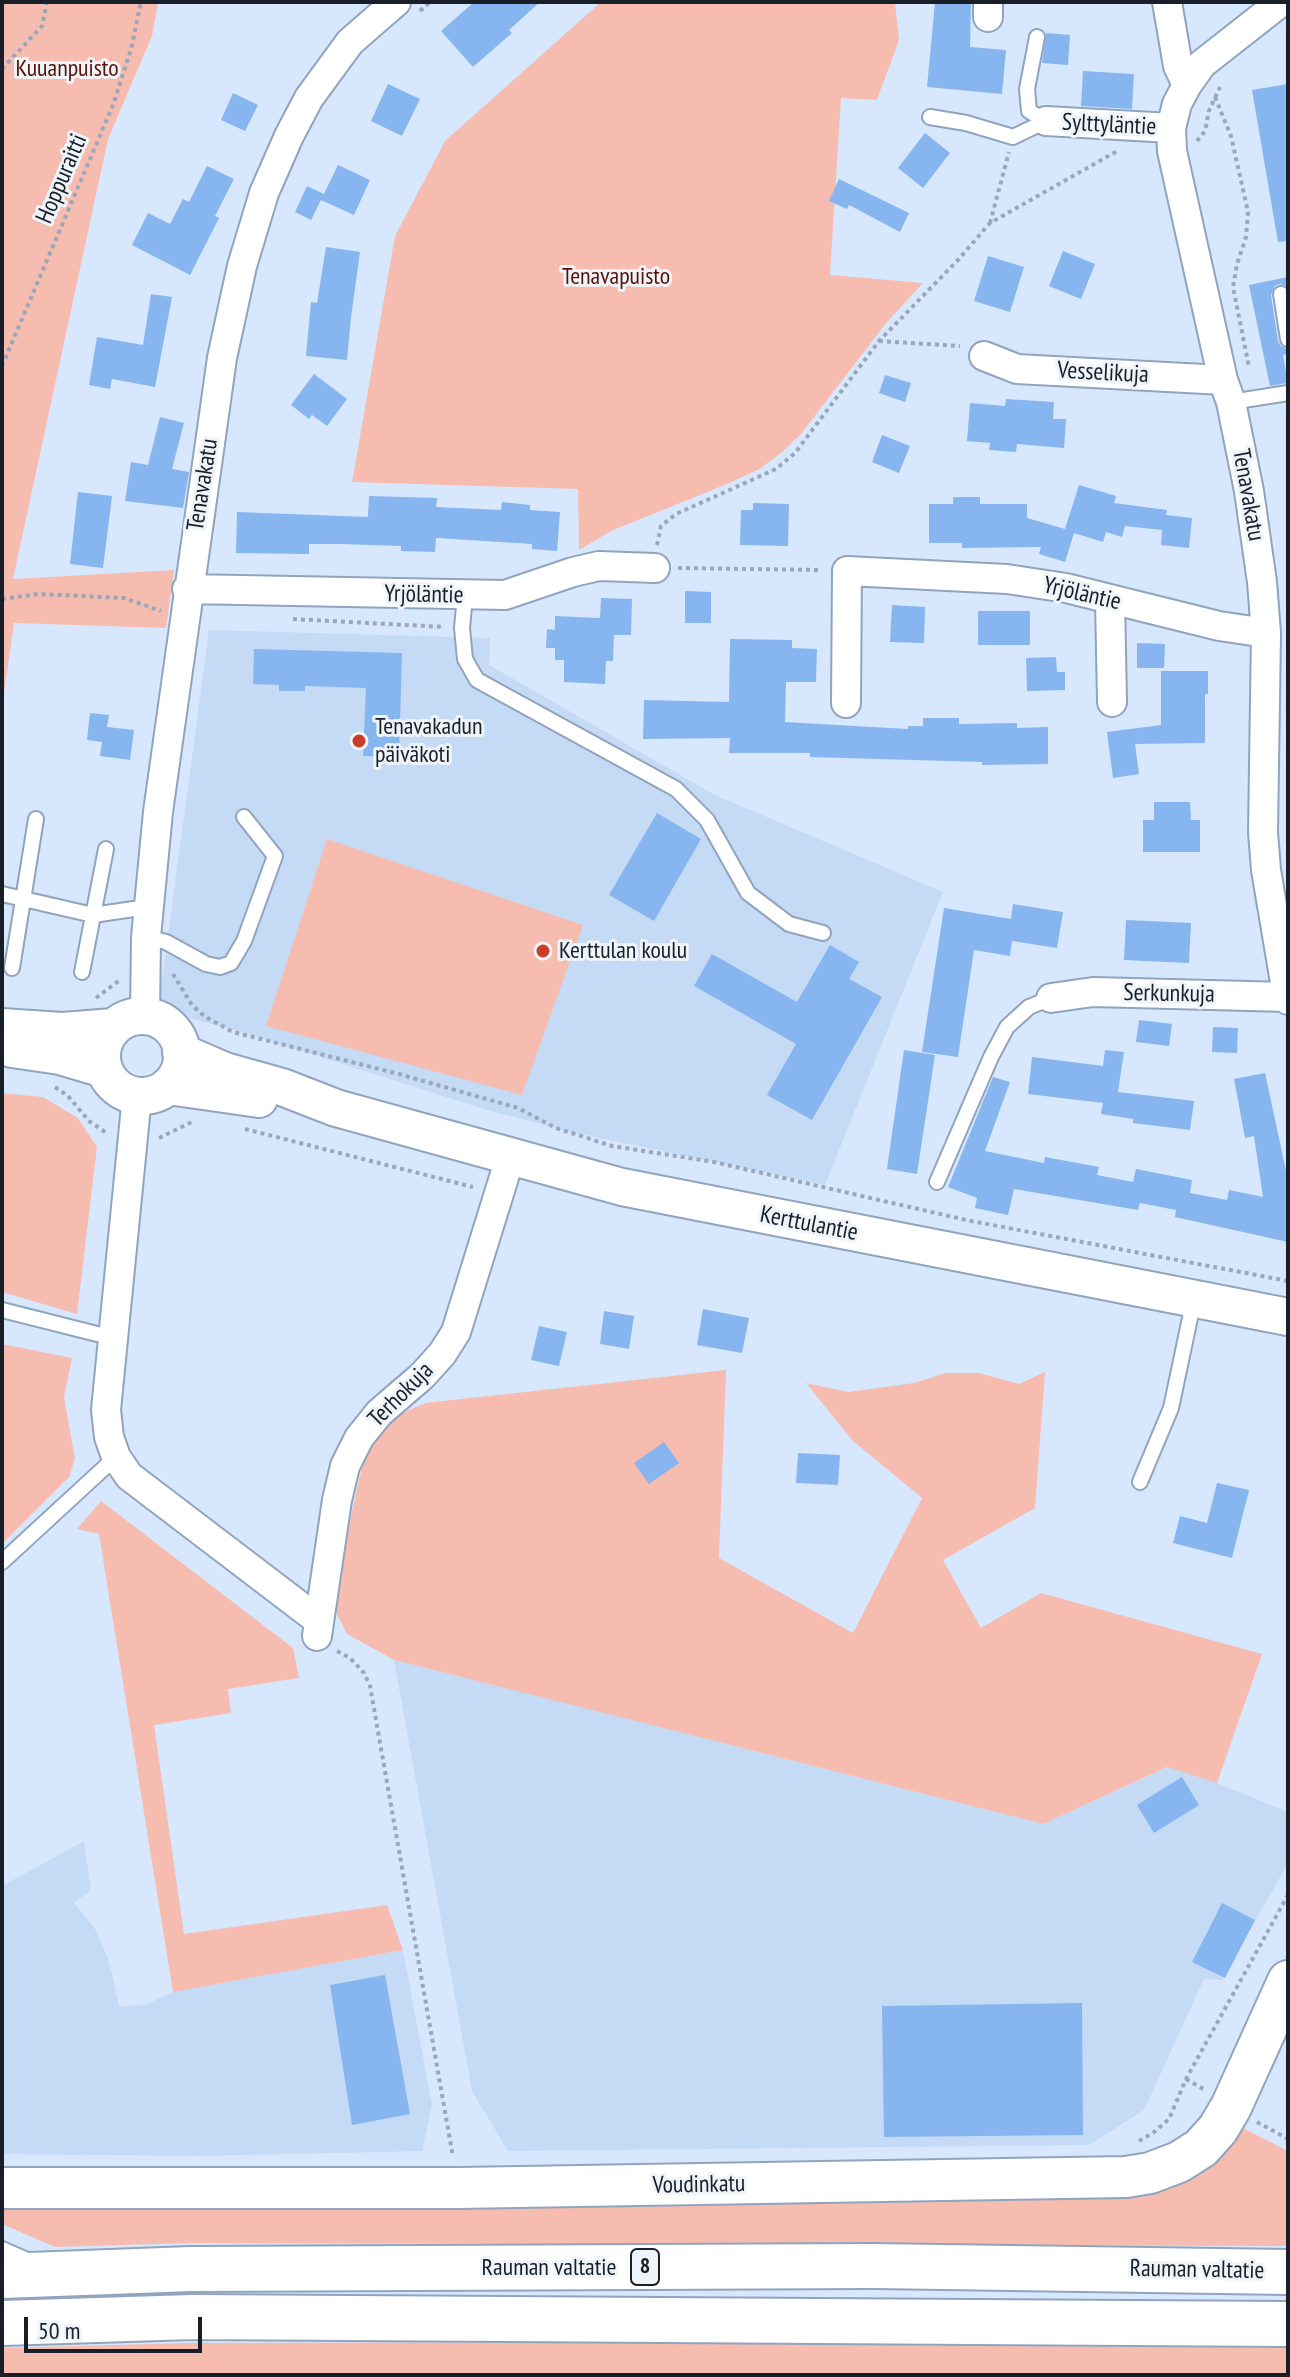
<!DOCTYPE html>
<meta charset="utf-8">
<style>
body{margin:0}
#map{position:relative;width:1290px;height:2377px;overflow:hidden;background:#d7e8fe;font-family:"PT Sans Narrow",sans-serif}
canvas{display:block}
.frame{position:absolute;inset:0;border:4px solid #181f29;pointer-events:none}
.scale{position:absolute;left:24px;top:2317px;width:178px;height:36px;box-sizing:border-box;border:4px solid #181f29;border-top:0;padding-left:10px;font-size:24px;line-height:28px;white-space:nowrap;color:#181f29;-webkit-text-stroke:6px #eff4f9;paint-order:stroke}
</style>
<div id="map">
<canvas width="1290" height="2377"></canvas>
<div class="frame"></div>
<div class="scale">50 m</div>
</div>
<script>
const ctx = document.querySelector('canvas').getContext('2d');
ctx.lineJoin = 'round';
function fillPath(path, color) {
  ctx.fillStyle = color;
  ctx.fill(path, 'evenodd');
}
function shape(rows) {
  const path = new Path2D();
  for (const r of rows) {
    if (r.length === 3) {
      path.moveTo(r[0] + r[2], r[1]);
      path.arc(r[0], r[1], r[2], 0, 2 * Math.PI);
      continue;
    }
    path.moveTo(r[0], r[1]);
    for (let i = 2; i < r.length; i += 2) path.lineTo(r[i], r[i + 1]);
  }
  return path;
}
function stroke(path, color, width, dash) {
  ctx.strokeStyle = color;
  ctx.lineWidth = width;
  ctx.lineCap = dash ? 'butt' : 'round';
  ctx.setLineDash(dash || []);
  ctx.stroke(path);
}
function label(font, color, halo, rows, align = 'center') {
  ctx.font = font + ' "PT Sans Narrow",sans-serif';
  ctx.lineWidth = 6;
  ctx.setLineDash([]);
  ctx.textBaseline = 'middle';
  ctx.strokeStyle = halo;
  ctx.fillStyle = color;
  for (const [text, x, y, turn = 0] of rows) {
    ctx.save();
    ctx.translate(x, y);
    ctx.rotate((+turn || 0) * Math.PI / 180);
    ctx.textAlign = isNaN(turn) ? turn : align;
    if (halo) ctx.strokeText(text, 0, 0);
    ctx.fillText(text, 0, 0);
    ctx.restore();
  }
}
const built = shape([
 [209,630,490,638,489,665,715,795,943,892,825,1185,571,1132,487,1110,242,1032,158,1010],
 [394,1660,1043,1824,1168,1767,1217,1783,1288,1812,1288,1863,1222,1980,1204,1979,1144,2110,1089,2145,508,2151,472,2091],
 [84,1841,91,1890,74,1903,95,1929,109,1961,119,2006,145,2005,173,1992,403,1950,432,2105,422,2151,199,2156,2,2154,2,1886]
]);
const green = shape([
 [2,2,158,2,152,36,108,139,13,579,174,570,166,628,14,623,2,707],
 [601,2,895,2,899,40,877,100,841,98,830,275,923,283,887,322,800,435,781,453,761,468,732,482,611,531,579,550,578,489,352,482,395,236,445,141],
 [327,839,583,925,522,1095,266,1026],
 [2,1093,43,1097,78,1118,97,1147,77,1314,2,1292],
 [2,1344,72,1358,64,1397,75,1459,69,1477,2,1544],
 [726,1370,719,1558,853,1633,922,1498,852,1440,806,1383,848,1392,914,1383,945,1373,979,1373,1019,1384,1045,1372,1035,1508,943,1560,981,1628,1041,1593,1262,1654,1217,1783,1167,1767,1043,1824,394,1660,347,1634,335,1610,338,1578,359,1479,366,1454,383,1422,425,1403],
 [101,1501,293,1648,299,1678,228,1689,231,1713,154,1725,184,1934,387,1905,403,1950,173,1992,99,1534,77,1529],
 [1243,2128,1288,2151,1288,2246,194,2243,55,2247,2,2224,2,2206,899,2196,1131,2197,1161,2192,1219,2159],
 [869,2341,1288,2348,1288,2375,2,2375,2,2348,188,2343]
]);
const building = shape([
 [474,2,540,2,509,30,512,33,473,67,441,31],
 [935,2,971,2,970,47,1006,50,1002,94,927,87],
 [1046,33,1070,35,1068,65,1042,63],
 [1083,71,1134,74,1132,109,1081,106],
 [388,84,420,99,402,136,371,121],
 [1288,84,1288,241,1278,242,1252,90],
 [233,93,258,105,245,131,221,120],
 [925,133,950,153,923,188,898,168],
 [338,165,370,180,354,215,321,200],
 [207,166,234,179,215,216,219,218,190,275,132,245,148,213,170,224,183,199,189,202],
 [839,179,909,213,900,232,849,205,847,209,829,201],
 [307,186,324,194,311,220,295,212],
 [326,247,360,252,351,317,347,360,306,356,311,302,317,303],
 [1063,251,1095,264,1081,299,1049,286],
 [988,256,1024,267,1010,312,974,301],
 [1288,277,1288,287,1280,284,1275,286,1271,295,1278,341,1281,346,1288,349,1288,354,1283,355,1288,383,1270,386,1249,285],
 [151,294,172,297,155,387,112,379,110,389,89,385,97,337,143,345],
 [314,374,347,399,327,426,312,415,309,419,291,405],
 [885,375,911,383,905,402,879,393],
 [1006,399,1054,402,1053,419,1066,419,1064,448,1017,444,1016,452,989,450,990,443,967,441,970,403,1005,406],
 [160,417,184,423,172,469,189,472,183,508,125,501,131,462,148,465],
 [882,435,910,446,899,473,872,462],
 [1079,485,1116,496,1114,503,1167,510,1166,515,1192,518,1189,548,1161,545,1162,530,1125,526,1122,537,1106,532,1103,542,1074,533,1065,562,1039,554,1041,547,962,548,962,543,929,543,929,504,953,504,953,497,980,497,980,504,1027,504,1027,518,1065,529],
 [78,492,112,496,103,568,70,564],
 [369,496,437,498,436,507,501,510,502,502,530,505,530,510,560,512,557,551,532,549,532,544,436,538,435,552,401,551,401,546,341,544,309,544,309,554,236,553,237,512,368,517],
 [753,503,789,504,788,546,740,545,741,510,753,510],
 [685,591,711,592,711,623,685,623],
 [601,598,632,599,631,635,614,635,613,661,606,661,605,684,564,682,564,660,555,660,555,648,546,648,547,629,555,630,555,616,600,618],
 [892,605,925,607,924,643,890,642],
 [978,611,1030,611,1030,645,978,645],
 [730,639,792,640,792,648,817,649,816,682,786,682,785,722,908,729,908,726,923,726,923,718,959,718,959,724,1017,723,1017,728,1048,727,1048,764,982,765,982,762,810,757,810,753,729,753,730,738,643,739,644,700,729,702],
 [1137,643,1165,644,1164,668,1137,668],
 [254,649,402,653,399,757,363,756,366,688,305,686,305,691,279,691,279,685,253,684],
 [1056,657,1057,672,1065,672,1065,690,1027,691,1026,658],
 [1161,671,1208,671,1208,694,1205,694,1205,743,1135,744,1139,774,1113,778,1107,732,1161,725],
 [90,713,109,715,107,727,134,730,130,760,100,756,102,742,87,740],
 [1154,802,1190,802,1191,820,1200,820,1200,852,1143,852,1143,820,1154,820],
 [657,813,701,839,654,921,609,895],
 [1013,904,1063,912,1057,948,1012,941,1010,956,974,950,958,1057,922,1052,944,908,1011,919],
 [1126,920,1191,923,1189,963,1124,960],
 [830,945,859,962,849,979,882,997,812,1120,767,1095,796,1044,694,986,712,954,797,1002],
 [1139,1020,1172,1024,1169,1046,1136,1042],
 [1213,1027,1238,1028,1237,1053,1212,1052],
 [904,1050,935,1055,917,1174,887,1169],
 [1105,1050,1124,1052,1118,1092,1194,1101,1190,1130,1133,1123,1133,1119,1101,1114,1103,1103,1028,1094,1032,1057,1103,1066],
 [1265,1073,1288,1180,1288,1242,1175,1217,1176,1210,1140,1203,1138,1210,1014,1189,1008,1215,975,1208,977,1198,948,1187,993,1077,1010,1082,985,1151,1044,1163,1045,1157,1099,1167,1097,1175,1133,1182,1136,1169,1192,1180,1190,1193,1227,1200,1229,1190,1263,1197,1254,1136,1245,1138,1234,1079],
 [703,1309,749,1318,742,1353,697,1345],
 [604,1311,634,1316,629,1349,600,1344],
 [539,1326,567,1332,559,1366,531,1360],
 [664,1442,679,1463,649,1484,634,1463],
 [798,1453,840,1455,838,1485,796,1483],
 [1217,1483,1249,1490,1232,1558,1173,1543,1180,1516,1207,1523],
 [1182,1777,1199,1805,1154,1833,1137,1805],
 [1222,1903,1255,1920,1225,1978,1192,1962],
 [385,1975,410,2114,352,2125,330,1985],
 [1082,2003,1083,2135,884,2137,882,2006]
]);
const path = shape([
 [420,11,430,2],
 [2,69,42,26,47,2],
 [1215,97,1231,136,1248,212,1246,237,1237,264,1233,287,1249,367],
 [1197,141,1205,131,1209,111,1220,87],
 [990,223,1009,152],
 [879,341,960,346],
 [2,366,113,105,131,49,141,2],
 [657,545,661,526,676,514,776,469,795,453,879,341,957,261,990,223,1119,150],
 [678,568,821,570],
 [2,599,38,594,124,598,161,611],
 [293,619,444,627],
 [173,974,192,1005,204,1016,233,1032,399,1074,518,1108,556,1128,612,1146,714,1162,966,1220,1288,1281],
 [96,998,121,979],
 [55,1087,68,1096,89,1121,108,1134],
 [245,1129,473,1187],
 [159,1138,194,1121],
 [337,1651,350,1658,364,1673,370,1686,453,2157],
 [1186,2079,1205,2090],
 [1257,2122,1288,2139],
 [1139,2141,1153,2133,1169,2119,1186,2079,1288,1895]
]);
const service = shape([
 [1037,37,1027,89,1029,111,1046,121],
 [930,117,966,123,1013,137,1046,121],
 [1281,294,1288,339],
 [1231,402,1288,393],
 [465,596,462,628,465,659,477,680,676,789,707,820,748,893,789,924,823,933],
 [2,894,93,915,147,907],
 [146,937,166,942,206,964,220,967,231,963,244,941,275,856,244,817],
 [12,968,36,819],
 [82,972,106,849],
 [937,1182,991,1057,1007,1027,1029,1007,1051,998],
 [2,1310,113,1338],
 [1140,1482,1171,1408,1194,1299],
 [2,1562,116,1457],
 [2,2249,27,2260]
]);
const minor = shape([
 [1167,2,1178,66,1187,85,1177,104,1171,128,1172,151,1223,380,1231,402,1249,491,1262,582,1266,633,1263,832,1266,870,1288,1000],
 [988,17,988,2],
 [1187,85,1202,64,1281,2],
 [1046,121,1171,128],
 [984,356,1017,369,1223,380],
 [187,589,505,595,573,572,599,566,655,568],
 [1110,600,1112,702],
 [846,703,847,571,1007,579,1066,588,1219,626,1266,633],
 [1051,998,1093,992,1288,997],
 [145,1016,146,937,158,812,222,358,242,266,264,193,289,136,309,98,350,42,396,2],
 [137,1096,106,1410,109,1437,116,1457,129,1476,318,1620],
 [317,1636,337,1500,345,1466,359,1438,379,1413,422,1376,442,1354,456,1332,510,1158]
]);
const tertiary = shape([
 [142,1056,40],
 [2,1027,62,1031,114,1027],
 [12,1049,60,1056,104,1069],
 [181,1052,225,1071,282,1087,336,1108,622,1187,1288,1317],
 [168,1086,259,1099]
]);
const secondary = shape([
 [2,2188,458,2188,1126,2177,1150,2173,1179,2162,1201,2148,1218,2129,1231,2107,1288,1981]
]);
const motorway = shape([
 [2,2276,191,2269,873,2266,1288,2272],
 [2,2323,193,2317,1288,2324]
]);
const markers = [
 [359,741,8,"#c93d29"],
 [543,951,8,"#c93d29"]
];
const shields = [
 [645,2267,28]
];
const shieldNames = [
 ["8",645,2267]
];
const parkNames = [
 ["Kuuanpuisto",67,69],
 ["Tenavapuisto",616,277]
];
const streetNames = [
 ["Sylttyläntie",1109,125,3],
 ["Hoppuraitti",62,179,-67],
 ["Vesselikuja",1103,373,3],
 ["Tenavakatu",203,485,-81],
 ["Tenavakatu",1248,495,80],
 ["Yrjöläntie",1082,594,13],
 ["Yrjöläntie",424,595,1],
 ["Serkunkuja",1169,994,1],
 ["Kerttulantie",809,1224,11],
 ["Terhokuja",401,1395,-45],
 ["Voudinkatu",699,2185,-1],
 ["Rauman valtatie",549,2268],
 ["Rauman valtatie",1197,2270,1]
];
const poiNames = [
 ["Tenavakadun",375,727],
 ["päiväkoti",375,755],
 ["Kerttulan koulu",559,951]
];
fillPath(built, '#c5daf5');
fillPath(green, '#f6bcb0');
fillPath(building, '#87b5ef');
stroke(service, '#90a4be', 18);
stroke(minor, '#90a4be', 32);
stroke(tertiary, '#90a4be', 40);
stroke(secondary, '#90a4be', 44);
stroke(motorway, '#90a4be', 48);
stroke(path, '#99a7b9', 4, [4, 4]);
stroke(service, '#fff', 14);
stroke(minor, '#fff', 28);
stroke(tertiary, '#fff', 36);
stroke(secondary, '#fff', 40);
stroke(motorway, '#fff', 44);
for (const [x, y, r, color] of markers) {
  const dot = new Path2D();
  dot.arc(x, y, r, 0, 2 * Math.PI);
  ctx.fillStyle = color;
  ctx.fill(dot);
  stroke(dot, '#eff4f9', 3);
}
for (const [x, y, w] of shields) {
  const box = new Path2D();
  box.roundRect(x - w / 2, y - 18, w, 36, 6);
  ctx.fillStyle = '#eff4f9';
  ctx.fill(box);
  stroke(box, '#181f29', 2);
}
label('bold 22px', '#181f29', null, shieldNames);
label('24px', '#571108', '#eff4f9', parkNames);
label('24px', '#181f29', '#eff4f9', streetNames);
label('24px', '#181f29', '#eff4f9', poiNames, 'left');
</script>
